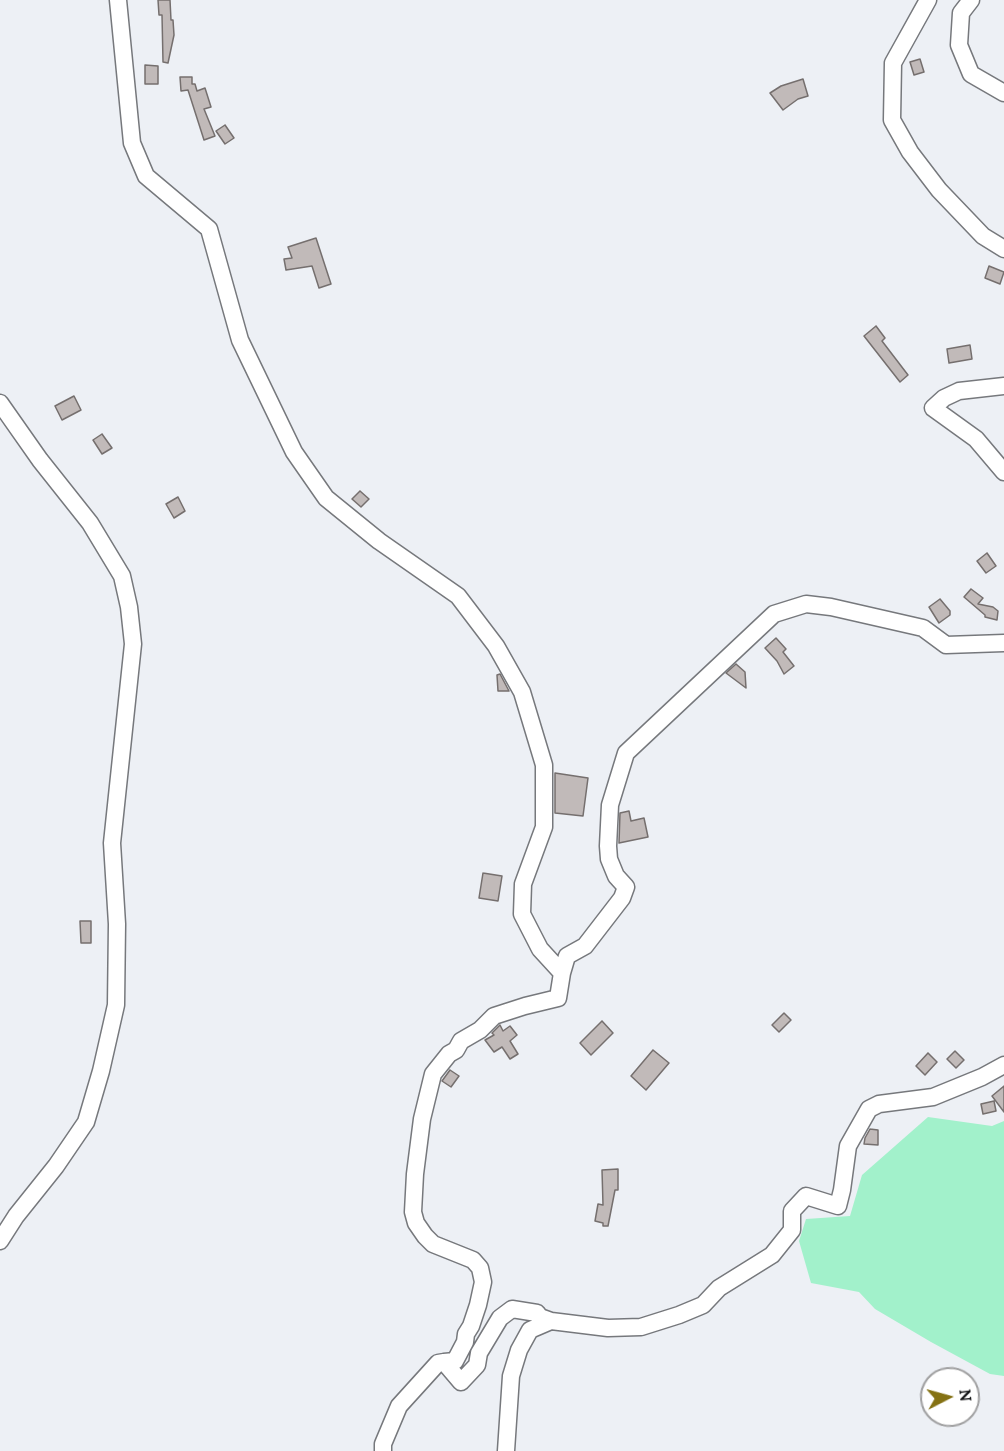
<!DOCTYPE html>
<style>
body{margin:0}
#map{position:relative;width:1004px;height:1451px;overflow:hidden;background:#edf0f5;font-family:Lora,serif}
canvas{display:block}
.north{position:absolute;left:920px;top:1367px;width:60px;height:60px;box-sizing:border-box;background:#fff;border:2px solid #a0a0a1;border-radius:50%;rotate:84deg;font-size:16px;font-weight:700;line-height:24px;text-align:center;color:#111214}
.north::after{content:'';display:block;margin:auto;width:21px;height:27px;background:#857214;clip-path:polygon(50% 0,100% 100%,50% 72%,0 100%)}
</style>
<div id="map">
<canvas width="1004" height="1451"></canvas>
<div class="north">N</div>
</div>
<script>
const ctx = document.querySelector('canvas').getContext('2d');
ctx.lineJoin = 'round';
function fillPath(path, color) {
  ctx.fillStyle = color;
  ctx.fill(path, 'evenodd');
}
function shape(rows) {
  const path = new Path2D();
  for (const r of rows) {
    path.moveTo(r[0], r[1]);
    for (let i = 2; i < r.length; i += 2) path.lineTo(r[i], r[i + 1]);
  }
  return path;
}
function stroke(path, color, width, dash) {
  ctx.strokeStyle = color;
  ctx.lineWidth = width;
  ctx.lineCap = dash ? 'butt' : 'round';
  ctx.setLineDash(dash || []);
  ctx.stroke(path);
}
const green = shape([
 [928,1117,992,1126,1004,1121,1004,1376,990,1374,931,1342,875,1309,859,1292,811,1283,799,1241,806,1219,850,1216,862,1175]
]);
const building = shape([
 [158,0,170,0,171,20,173,20,174,35,168,63,163,62,162,15,159,15,158,0],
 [920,59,924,72,914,75,910,62,920,59],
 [145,65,158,66,158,84,145,84,145,65],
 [180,77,192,77,192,84,195,84,197,91,205,88,211,107,204,109,215,136,204,140,188,90,181,91,180,77],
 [803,79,808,96,798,99,783,110,770,93,781,86,803,79],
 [225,125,234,138,225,144,216,131,225,125],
 [316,238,331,284,319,288,312,266,286,270,284,259,292,258,288,247,316,238],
 [989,266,1004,272,1000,284,985,278,989,266],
 [876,326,885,338,882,341,908,375,900,382,864,336,876,326],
 [970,345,972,359,949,363,947,349,970,345],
 [74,396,81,410,62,420,55,406,74,396],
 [102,434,112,448,102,454,93,440,102,434],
 [360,491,369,499,361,507,352,499,360,491],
 [178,497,185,511,174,518,166,504,178,497],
 [987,553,996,566,986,573,977,561,987,553],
 [971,589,983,598,978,604,993,607,998,611,997,620,985,617,985,615,964,597,971,589],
 [940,599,950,611,950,615,939,623,929,607,940,599],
 [776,638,786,649,783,652,794,666,784,674,777,661,765,648,776,638],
 [736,664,745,672,746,688,726,673,736,664],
 [500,674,509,691,498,691,497,675,500,674],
 [555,773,588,778,583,816,555,813,555,773],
 [629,811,631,821,644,818,648,837,619,843,620,813,629,811],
 [483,873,502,876,498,901,479,898,483,873],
 [80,921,91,921,91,943,81,943,80,921],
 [784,1013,791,1020,779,1032,772,1025,784,1013],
 [602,1021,613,1033,591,1055,580,1043,602,1021],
 [500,1025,503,1031,510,1026,517,1035,510,1041,518,1054,510,1059,502,1047,494,1052,485,1040,494,1035,492,1033,500,1025],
 [653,1050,669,1063,646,1090,631,1076,653,1050],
 [955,1051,964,1060,956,1068,947,1059,955,1051],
 [928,1053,937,1062,925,1075,916,1066,928,1053],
 [450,1070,459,1076,451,1087,442,1081,450,1070],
 [1004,1086,1004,1112,992,1096,1004,1086],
 [994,1101,996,1111,983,1114,981,1104,994,1101],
 [870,1129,878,1130,878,1145,864,1144,865,1138,870,1129],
 [618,1169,618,1190,615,1190,608,1226,603,1226,603,1223,595,1221,598,1204,603,1205,602,1170,618,1169]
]);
const street = shape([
 [118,0,132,143,146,176,209,229,240,340,294,452,326,498,379,541,458,596,496,646,522,692,544,765,544,827,523,884,522,914,540,949,562,973,558,998,525,1006,494,1016,480,1030,461,1041,456,1050,449,1054,433,1074,422,1119,415,1174,413,1212,416,1223,425,1236,433,1244,473,1260,480,1268,483,1282,478,1305,471,1326,466,1334,465,1342,455,1361,444,1362],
 [928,0,893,63,892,120,910,152,939,190,983,236,1004,249],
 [971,0,961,13,959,45,971,74,1004,93],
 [1004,386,959,391,944,398,933,408,976,439,1004,472],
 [0,403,40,460,90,523,122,576,129,607,133,644,112,843,117,924,116,1005,101,1071,86,1122,56,1166,16,1216,0,1241],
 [562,973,567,956,585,946,622,898,626,887,616,876,609,859,608,846,610,805,626,753,774,614,806,604,831,607,923,628,946,645,1004,643],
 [383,1451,383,1444,399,1406,438,1363,444,1362,461,1382,477,1365,479,1353,500,1318,512,1309,537,1313,540,1317,551,1321],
 [506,1451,511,1376,519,1350,530,1330,551,1321,608,1328,641,1327,679,1315,703,1305,719,1288,772,1255,792,1230,792,1211,806,1196,838,1206,842,1190,848,1146,869,1109,879,1104,933,1097,982,1077,1004,1065]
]);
fillPath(green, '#a2f1cb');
fillPath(building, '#c1bab9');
stroke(building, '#756f6e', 1.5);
stroke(street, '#76787c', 19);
stroke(street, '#fff', 16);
</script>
